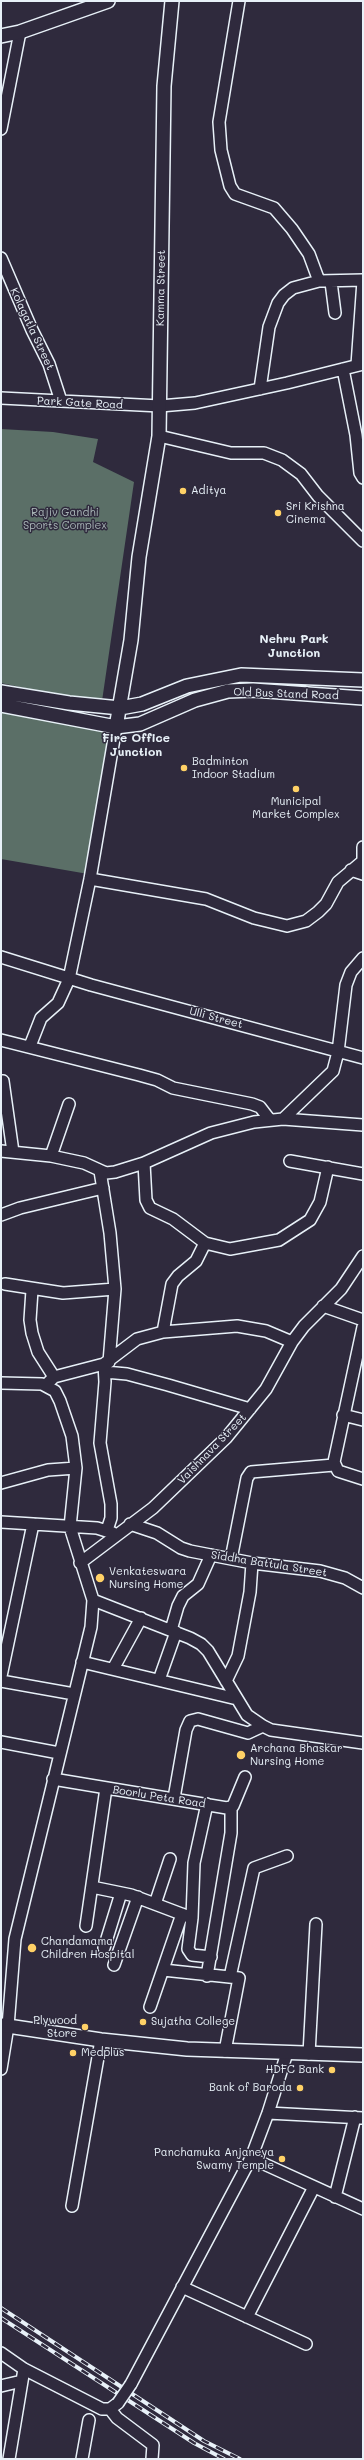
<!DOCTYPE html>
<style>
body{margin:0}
#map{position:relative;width:364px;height:2460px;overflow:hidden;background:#2f2a3d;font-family:Mali,sans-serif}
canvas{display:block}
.frame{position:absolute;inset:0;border:2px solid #e8f1f8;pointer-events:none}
</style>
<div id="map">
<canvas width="364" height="2460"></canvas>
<div class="frame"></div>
</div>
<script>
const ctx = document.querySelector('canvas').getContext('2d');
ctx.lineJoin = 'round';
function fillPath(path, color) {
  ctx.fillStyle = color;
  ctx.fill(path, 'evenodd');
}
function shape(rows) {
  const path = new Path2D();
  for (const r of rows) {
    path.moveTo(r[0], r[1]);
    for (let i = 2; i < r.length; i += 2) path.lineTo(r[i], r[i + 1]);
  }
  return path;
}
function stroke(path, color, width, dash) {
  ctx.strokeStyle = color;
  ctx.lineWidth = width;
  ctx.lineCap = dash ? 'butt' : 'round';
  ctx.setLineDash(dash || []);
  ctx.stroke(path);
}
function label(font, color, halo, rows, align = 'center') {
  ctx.font = font + ' Mali,sans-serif';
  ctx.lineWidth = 3;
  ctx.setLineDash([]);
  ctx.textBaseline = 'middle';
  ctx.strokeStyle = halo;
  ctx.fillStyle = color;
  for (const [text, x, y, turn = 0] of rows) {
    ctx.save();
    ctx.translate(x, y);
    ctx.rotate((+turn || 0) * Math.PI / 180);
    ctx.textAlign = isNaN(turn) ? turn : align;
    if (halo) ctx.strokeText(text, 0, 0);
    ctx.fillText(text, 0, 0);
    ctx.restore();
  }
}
const green = shape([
 [1,429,53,432,98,439,93,462,134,482,102,701,39,691,1,683],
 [1,708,118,728,94,875,1,859]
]);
const minor = shape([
 [239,1,219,122,221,150,230,186,235,194,274,208,292,229,309,254,319,281],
 [1,129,20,32],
 [1,258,32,330,49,364,61,401],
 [331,282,335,313],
 [357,365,363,281],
 [343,369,356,435,360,473,363,478],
 [260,389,269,327,278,303,284,295,293,288,319,281,363,280],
 [1,398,160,406,195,403,287,383,363,364],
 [159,436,231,453,264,453,282,460,301,474,318,496,363,541],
 [363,862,363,847],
 [351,870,363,874],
 [90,879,206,899,254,918,287,926,306,921,318,912,326,904,338,882,363,861],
 [1,957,91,985,363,1058],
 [1,1040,139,1075,157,1080,173,1088,252,1104,260,1107,270,1120],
 [30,1046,41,1018,58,1003,69,979,90,879,116,727],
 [3,1081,13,1152],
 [283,1119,333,1071,338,1052,346,985,351,972,363,958],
 [1,1151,51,1156,84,1163,106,1173,115,1172,144,1163,211,1133,254,1122,283,1119,363,1125],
 [51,1156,69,1104],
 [290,1161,363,1174],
 [144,1163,146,1200,150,1208,173,1219,205,1243,230,1249,279,1240,310,1220,320,1202,328,1167],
 [100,1171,110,1233,115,1289,109,1362],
 [1,1215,20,1208,103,1188],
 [5,1284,63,1293,115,1289],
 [32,1290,30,1320,32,1333,38,1352,54,1377],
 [323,1306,363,1320],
 [363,1327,334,1462,338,1471,363,1479],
 [163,1332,172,1284,178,1276,196,1261,205,1243],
 [104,1364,105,1382,100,1443,111,1504,111,1518,107,1530],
 [105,1372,127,1374,168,1385,250,1409],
 [1,1383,42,1384,55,1391,60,1401,72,1436,76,1468,70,1527,93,1600,91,1627,15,1939,8,2026,1,2069],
 [46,1385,54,1377,104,1364,137,1339,163,1332,237,1326,266,1331,292,1342],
 [343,1415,363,1420],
 [1,1483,48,1470,76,1468],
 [1,1522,97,1528,113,1533],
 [130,1524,157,1533,181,1548,190,1551,252,1563,320,1571,345,1578,363,1588],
 [231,1559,247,1478,251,1472,334,1465],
 [80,1563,153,1508,226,1438,266,1389,292,1342,304,1326,341,1289,363,1256],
 [93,1600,190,1638,201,1644,208,1651,247,1715,263,1726,271,1730,363,1743],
 [171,1630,178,1606,183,1596,198,1584,211,1555],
 [82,1662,237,1699],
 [113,1669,141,1618],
 [1,1676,33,1524],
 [159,1680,176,1632],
 [1,1681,74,1694],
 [226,1681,238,1656,250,1592,252,1563],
 [1,1742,59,1753],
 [53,1779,227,1808,233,1806,245,1777],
 [174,1798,186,1730,190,1721,198,1719,248,1733,263,1726],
 [207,1804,194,1863,192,1918,188,1949,192,1955,211,1957],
 [92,1887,131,1895,192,1918],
 [155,1904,170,1859],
 [86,1926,106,1788],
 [104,1948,121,1893],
 [114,1965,138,1897],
 [163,1970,239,1978,225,2051],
 [207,1976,231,1833,231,1807],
 [230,1977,254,1868,287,1856],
 [150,2007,182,1914],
 [309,2054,316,1924],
 [268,2113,363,2118],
 [251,2158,363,2209],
 [335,2197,355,2117],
 [72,2206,101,2040],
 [182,2287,306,2344],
 [247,2317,314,2187],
 [1,2353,24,2369,102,2409,110,2409,118,2403],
 [131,2384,251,2158,268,2113,287,2053],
 [1,2386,22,2381],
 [110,2409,117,2418,153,2445,152,2459],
 [9,2459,24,2369],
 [82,2459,89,2420]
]);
const major = shape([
 [1,36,20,32,108,1],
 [1,692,69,703,120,708,142,704,187,686,241,675,363,680],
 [1,705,116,727,140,724,195,700,228,691,253,690,363,698],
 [116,727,131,640,139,557,159,436,164,86,172,1],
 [1,2025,101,2040,187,2049,363,2055]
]);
const rail = shape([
 [1,2308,204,2441,240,2459],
 [1,2318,194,2443,224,2459]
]);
const minorBridge = shape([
 [118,2403,131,2384]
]);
const markers = [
 [183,491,4,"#ffd166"],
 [278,513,4,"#ffd166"],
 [184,768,4,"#ffd166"],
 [296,789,4,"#ffd166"],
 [100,1578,5,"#ffd166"],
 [241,1755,5,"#ffd166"],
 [32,1948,5,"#ffd166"],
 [143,2022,4,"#ffd166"],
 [85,2027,4,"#ffd166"],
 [73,2053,4,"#ffd166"],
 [332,2070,4,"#ffd166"],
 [300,2088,4,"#ffd166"],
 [282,2159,4,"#ffd166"]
];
const streetNames = [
 ["Kamma Street",161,288,-89],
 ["Kolagatla Street",32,329,65],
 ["Park Gate Road",80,403,3],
 ["Old Bus Stand Road",286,694,2],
 ["Ulli Street",216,1018,15],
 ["Vaishnava Street",212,1449,-46],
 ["Siddha Battula Street",269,1564,9],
 ["Boorlu Peta Road",159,1797,9]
];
const poiNames = [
 ["Aditya",191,491],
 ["Sri Krishna",286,507],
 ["Cinema",286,520],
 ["Badminton",192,762],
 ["Indoor Stadium",192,775],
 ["Municipal",296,802,"center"],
 ["Market Complex",296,815,"center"],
 ["Venkateswara",109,1572],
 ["Nursing Home",109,1585],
 ["Archana Bhaskar",250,1749],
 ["Nursing Home",250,1762],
 ["Chandamama",41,1942],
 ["Children Hospital",41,1955],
 ["Plywood",77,2021,"right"],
 ["Store",77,2034,"right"],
 ["Sujatha College",151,2022],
 ["Medplus",81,2053],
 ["HDFC Bank",324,2070,"right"],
 ["Bank of Baroda",292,2088,"right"],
 ["Panchamuka Anjaneya",274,2153,"right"],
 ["Swamy Temple",274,2166,"right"]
];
const parkNames = [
 ["Rajiv Gandhi",65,513],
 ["Sports Complex",65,526]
];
const neighbourhoodNames = [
 ["Nehru Park",294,639],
 ["Junction",294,653],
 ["Fire Office",136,738],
 ["Junction",136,752]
];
fillPath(green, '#5b6f67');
stroke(minor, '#e8f1f8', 14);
stroke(major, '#e8f1f8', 16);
stroke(minor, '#2f2a3d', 11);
stroke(major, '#2f2a3d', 13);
stroke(rail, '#e8f1f8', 4);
stroke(rail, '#2f2a3d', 2.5, [8]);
stroke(minorBridge, '#e8f1f8', 14, []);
stroke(minorBridge, '#2f2a3d', 11);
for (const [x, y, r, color] of markers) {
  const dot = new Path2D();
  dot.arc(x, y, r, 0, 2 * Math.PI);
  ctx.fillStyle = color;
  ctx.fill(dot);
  stroke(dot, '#2f2a3d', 1.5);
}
label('11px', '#e8f1f8', '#2f2a3d', streetNames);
label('11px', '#e8f1f8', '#2f2a3d', poiNames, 'left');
label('11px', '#a9b6b7', '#2f2a3d', parkNames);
label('bold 12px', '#e8f1f8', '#2f2a3d', neighbourhoodNames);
</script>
